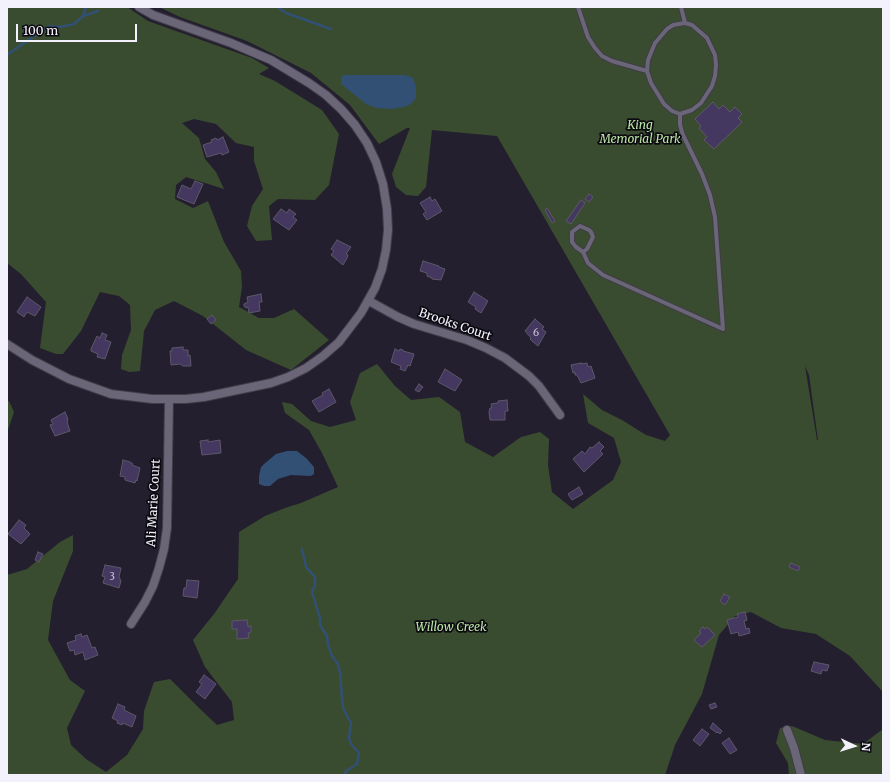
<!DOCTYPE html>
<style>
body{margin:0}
#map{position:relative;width:890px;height:782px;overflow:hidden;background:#241f2e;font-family:Merriweather,serif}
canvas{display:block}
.frame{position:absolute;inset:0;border:8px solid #f3f1fb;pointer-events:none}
.north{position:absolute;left:834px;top:726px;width:40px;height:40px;-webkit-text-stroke:3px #0c0a11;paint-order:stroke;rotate:94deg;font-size:11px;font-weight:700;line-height:16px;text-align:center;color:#f3f1fb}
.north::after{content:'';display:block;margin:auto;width:14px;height:18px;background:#f3f1fb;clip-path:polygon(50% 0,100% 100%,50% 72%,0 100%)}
.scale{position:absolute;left:16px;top:24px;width:121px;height:18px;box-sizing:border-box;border:2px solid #f3f1fb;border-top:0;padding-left:5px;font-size:12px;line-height:14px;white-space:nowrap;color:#f3f1fb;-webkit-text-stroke:3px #0c0a11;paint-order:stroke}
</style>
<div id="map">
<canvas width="890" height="782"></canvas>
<div class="frame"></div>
<div class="north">N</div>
<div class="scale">100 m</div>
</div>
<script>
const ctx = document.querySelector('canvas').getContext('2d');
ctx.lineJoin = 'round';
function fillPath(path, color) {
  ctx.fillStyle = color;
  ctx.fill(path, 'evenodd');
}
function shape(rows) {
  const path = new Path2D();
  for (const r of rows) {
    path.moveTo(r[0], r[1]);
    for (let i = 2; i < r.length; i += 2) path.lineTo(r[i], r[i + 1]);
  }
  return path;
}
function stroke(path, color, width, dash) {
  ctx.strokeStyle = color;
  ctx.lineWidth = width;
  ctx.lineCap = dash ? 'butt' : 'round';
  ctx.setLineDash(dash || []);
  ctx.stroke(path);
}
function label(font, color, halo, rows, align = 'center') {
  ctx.font = font + ' Merriweather,serif';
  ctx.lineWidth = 3.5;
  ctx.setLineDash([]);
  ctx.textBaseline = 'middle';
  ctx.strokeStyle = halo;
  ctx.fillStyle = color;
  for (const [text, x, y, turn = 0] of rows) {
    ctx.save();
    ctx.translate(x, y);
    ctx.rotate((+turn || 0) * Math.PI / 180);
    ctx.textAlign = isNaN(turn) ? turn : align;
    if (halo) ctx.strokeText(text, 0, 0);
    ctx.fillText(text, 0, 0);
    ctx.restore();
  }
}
const green = shape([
 [7,7,127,7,148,21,252,58,269,68,259,74,275,81,322,110,339,134,329,185,315,200,278,199,269,206,272,240,256,241,247,226,252,206,263,189,254,161,254,147,236,143,216,124,194,119,182,123,199,138,205,159,216,172,224,189,186,177,176,185,175,199,193,208,208,201,224,242,241,271,242,287,239,307,259,318,274,318,294,309,329,340,291,370,246,350,203,316,174,301,155,310,144,331,140,371,129,372,121,369,122,355,131,330,130,305,119,296,100,292,81,331,63,354,56,354,40,348,46,302,21,274,7,263],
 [159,7,883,7,883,692,850,656,816,634,781,628,751,612,735,616,719,635,702,694,675,745,665,775,7,775,7,575,27,569,60,542,73,535,73,551,53,601,48,640,70,680,85,691,67,728,71,745,86,759,106,772,127,755,143,729,144,711,154,682,170,679,197,706,217,725,234,720,232,702,205,667,193,640,214,614,238,579,239,532,265,516,285,508,301,503,338,487,322,453,309,430,285,413,282,402,292,404,311,421,330,427,356,420,350,402,360,373,377,364,395,386,411,400,439,397,460,412,465,442,493,457,521,437,540,432,549,439,548,465,552,492,573,509,613,480,621,462,614,438,588,423,583,394,602,410,622,420,646,435,665,441,670,435,497,136,432,130,426,187,418,196,406,195,396,187,392,174,410,128,407,128,379,144,350,105,311,73,247,41,180,17],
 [805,366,809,375,818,440,817,440],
 [7,401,9,401,14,412,7,433],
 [792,726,825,740,863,744,883,729,883,775,789,775,788,763,776,743,780,728]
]);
const water = shape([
 [344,75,405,75,413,78,416,87,416,98,411,104,404,107,391,109,376,108,366,104,341,84,341,77],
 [287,451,297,451,306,458,314,467,314,474,311,476,291,475,278,479,270,486,264,486,259,484,259,476,261,467,264,464,276,454]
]);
const stream = shape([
 [277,7,286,13,331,29],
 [83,16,86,7],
 [7,55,38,33,50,26,60,27,74,24,83,16,98,11],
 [302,549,306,567,315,577,315,585,312,592,320,618,320,625,327,636,328,645,332,656,338,664,340,673,343,708,351,723,349,738,351,744,359,753,357,764,346,771,345,775]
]);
const building = shape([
 [713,102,719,109,723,105,730,112,735,107,742,114,738,118,742,122,714,149,704,140,707,137,699,128,701,126,695,119,713,102],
 [223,137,229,152,222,155,221,153,207,157,203,145,212,142,211,140,216,138,217,140,223,137],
 [195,181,203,184,194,204,177,197,182,185,191,189,195,181],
 [589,194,593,197,589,202,585,199,589,194],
 [430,197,432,201,435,199,442,211,427,220,423,214,426,212,420,203,430,197],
 [581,200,585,203,571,224,566,221,581,200],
 [547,208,555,221,552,223,545,210,547,208],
 [281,209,287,213,289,209,296,214,293,217,297,220,289,230,273,219,281,209],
 [337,240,351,247,346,254,348,255,347,258,343,265,331,255,334,251,331,249,337,240],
 [423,261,439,266,439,267,445,269,441,280,432,279,432,278,427,276,427,273,420,271,423,261],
 [474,292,488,301,481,313,475,309,476,307,468,302,474,292],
 [261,294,262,302,259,302,260,311,249,313,248,307,246,308,244,306,244,304,248,302,247,297,261,294],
 [27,297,41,307,35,316,27,312,24,317,17,312,27,297],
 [212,315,216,320,211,324,207,319,212,315],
 [535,319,544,327,542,329,546,332,538,346,532,341,530,339,531,338,525,331,535,319],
 [102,333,107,335,105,340,111,342,105,359,97,357,98,354,91,351,91,349,97,336,100,338,102,333],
 [183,347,183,350,188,350,188,356,190,355,191,366,183,366,180,364,171,365,170,351,172,351,172,348,183,347],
 [395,349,399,351,400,349,403,350,403,351,414,354,410,366,408,365,405,371,400,369,401,366,391,362,395,349],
 [581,363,581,364,587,363,588,367,591,366,595,378,581,383,577,375,575,375,575,372,573,373,571,365,581,363],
 [445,369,462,380,455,391,438,382,445,369],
 [419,384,423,387,419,392,415,390,419,384],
 [329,389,336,402,319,412,312,401,323,395,322,393,329,389],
 [507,400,508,411,505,411,505,420,490,420,489,412,490,408,492,408,491,404,498,403,498,401,507,400],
 [65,412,68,419,67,419,68,421,67,422,70,431,55,436,50,425,53,424,51,420,65,412],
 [208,440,208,442,220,440,221,453,202,455,200,441,208,440],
 [599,442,604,447,600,451,603,454,584,472,573,459,582,451,585,454,590,447,592,448,599,442],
 [123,460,130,462,133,464,132,465,140,468,137,481,136,480,135,483,125,480,125,477,120,476,123,460],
 [579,487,583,494,572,500,568,494,579,487],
 [19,520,26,525,24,528,30,534,21,544,8,534,19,520],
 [38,552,43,554,39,562,35,560,38,552],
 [791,563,800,567,798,571,789,567,791,563],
 [105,565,121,568,119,577,121,581,119,588,103,583,105,577,102,576,105,565],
 [187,580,199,581,197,598,183,596,184,588,186,588,187,580],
 [724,594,730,597,725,605,720,601,724,594],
 [745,612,747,620,744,621,746,629,749,628,750,633,739,636,738,632,731,634,727,620,738,617,737,614,745,612],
 [247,620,248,627,251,626,251,632,248,633,249,638,237,639,237,629,232,629,232,621,247,620],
 [703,627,705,629,707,627,715,635,702,647,694,640,701,633,699,631,703,627],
 [81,634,82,637,87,635,92,648,95,647,98,655,85,660,83,652,75,655,74,650,70,651,67,643,76,640,75,636,81,634],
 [814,662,829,665,827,671,822,670,821,674,811,671,814,662],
 [204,675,216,684,205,699,196,692,202,684,199,682,204,675],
 [715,703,717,707,711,709,709,705,715,703],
 [118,704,125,707,124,710,136,716,132,727,123,723,122,725,117,723,118,721,112,718,118,704],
 [713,723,722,731,720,734,718,732,717,733,710,728,713,723],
 [702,729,709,734,700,746,693,740,702,729],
 [729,738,737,750,730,754,722,743,729,738]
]);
const lane = shape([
 [578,7,588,37,595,48,602,56,612,61,647,71,651,83,664,104,672,111,680,114],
 [681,7,685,23],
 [583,252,587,249,593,237,591,232,589,230,580,226,572,232,572,242,576,247,583,252,588,263,603,275,723,329,715,217,710,195,702,174,683,135,680,125,680,114,692,110,701,103,712,86,715,76,716,65,715,55,707,38,692,25,685,23,673,25,667,29,655,43,648,60,647,71]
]);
const street = shape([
 [369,301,398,317,414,324,467,340,486,348,505,358,529,376,539,386,560,415],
 [7,344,32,360,69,379,111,394,152,399,186,399,204,397,271,383,288,377,306,368,323,356,339,342,361,313,375,288,382,269,386,250,388,230,387,209,383,184,376,162,367,143,355,125,341,109,326,95,309,83,271,60,231,43,153,15,139,7],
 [131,624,145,602,153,586,159,568,164,549,167,528,169,399],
 [787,730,794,748,801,775]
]);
const numberNames = [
 ["6",536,333],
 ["3",112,577]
];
const parkNames = [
 ["King",640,126],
 ["Memorial Park",640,140],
 ["Willow Creek",451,628]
];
const streetNames = [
 ["Brooks Court",455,325,19],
 ["Ali Marie Court",154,503,-87]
];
fillPath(green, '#3a4c30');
fillPath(water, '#315074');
stroke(stream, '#315074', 2.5);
fillPath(building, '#443760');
stroke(building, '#5d5869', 1);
stroke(lane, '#403c48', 6);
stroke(street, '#403c48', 10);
stroke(lane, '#6a6577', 4);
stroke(street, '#6a6577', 8);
label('10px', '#c7c2d4', null, numberNames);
label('italic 12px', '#bbe6a3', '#0c0a11', parkNames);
label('12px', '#f3f1fb', '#0c0a11', streetNames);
</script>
